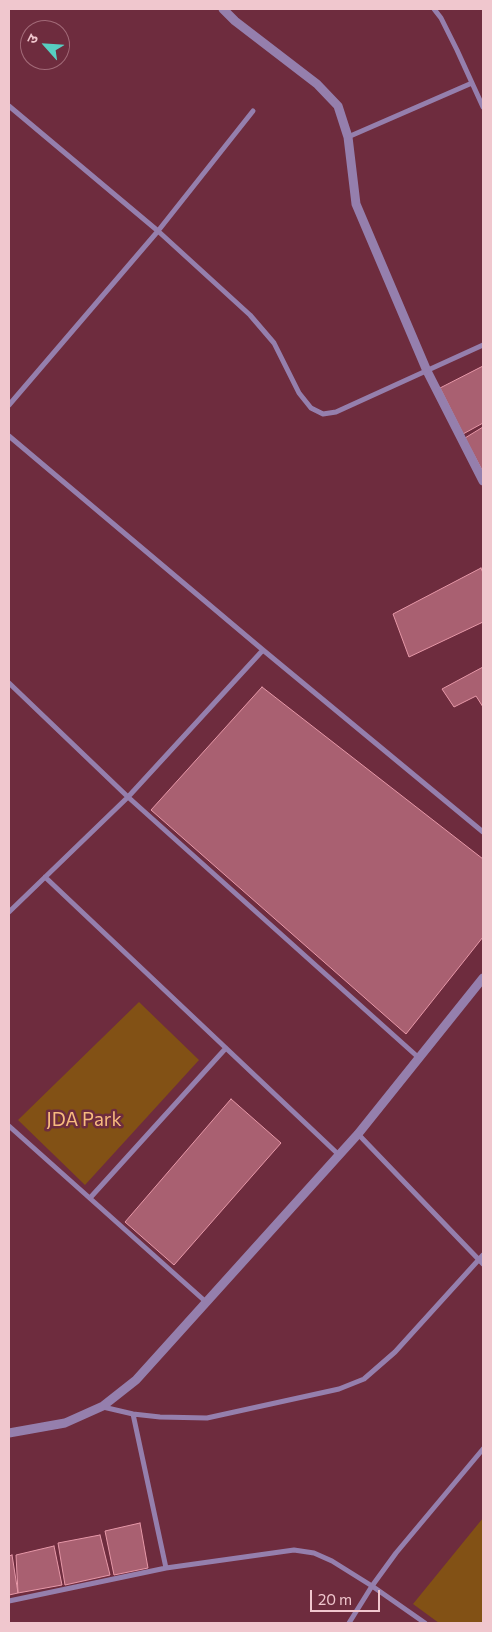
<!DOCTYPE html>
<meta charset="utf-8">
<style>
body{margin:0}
#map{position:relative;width:492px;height:1632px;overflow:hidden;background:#6e2c3e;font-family:Commissioner,"Noto Sans Devanagari",sans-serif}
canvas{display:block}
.frame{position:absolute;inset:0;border:10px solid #f0c7ce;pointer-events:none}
.north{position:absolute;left:20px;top:20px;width:50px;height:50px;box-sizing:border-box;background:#6e2c3e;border:1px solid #a26a78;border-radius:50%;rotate:296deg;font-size:14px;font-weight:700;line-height:20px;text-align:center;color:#f0c7ce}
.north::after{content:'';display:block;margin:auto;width:18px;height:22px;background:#57cec1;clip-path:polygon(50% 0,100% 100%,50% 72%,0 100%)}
.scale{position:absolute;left:310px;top:1590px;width:70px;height:22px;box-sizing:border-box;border:2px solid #f0c7ce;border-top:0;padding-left:6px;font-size:15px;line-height:18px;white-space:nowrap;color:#f0c7ce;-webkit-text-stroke:4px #6e2c3e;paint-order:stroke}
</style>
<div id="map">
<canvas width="492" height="1632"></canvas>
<div class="frame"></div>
<div class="north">उ</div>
<div class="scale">20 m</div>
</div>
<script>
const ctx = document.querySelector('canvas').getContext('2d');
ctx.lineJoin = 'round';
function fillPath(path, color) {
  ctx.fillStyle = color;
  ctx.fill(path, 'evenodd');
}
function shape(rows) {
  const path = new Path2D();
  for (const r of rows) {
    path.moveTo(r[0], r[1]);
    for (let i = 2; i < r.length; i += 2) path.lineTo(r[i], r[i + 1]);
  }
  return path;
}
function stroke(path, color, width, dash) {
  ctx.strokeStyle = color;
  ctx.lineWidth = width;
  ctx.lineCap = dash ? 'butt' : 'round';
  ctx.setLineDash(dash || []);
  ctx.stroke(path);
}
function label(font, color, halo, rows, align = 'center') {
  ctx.font = font + ' Commissioner,sans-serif';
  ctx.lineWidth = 5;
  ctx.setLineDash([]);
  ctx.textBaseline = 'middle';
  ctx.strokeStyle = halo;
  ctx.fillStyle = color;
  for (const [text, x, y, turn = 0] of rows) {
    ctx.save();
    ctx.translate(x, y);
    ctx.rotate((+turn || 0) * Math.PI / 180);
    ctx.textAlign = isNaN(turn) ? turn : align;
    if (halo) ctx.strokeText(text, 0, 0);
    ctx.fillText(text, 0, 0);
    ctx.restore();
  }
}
const green = shape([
 [139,1002,199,1060,85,1185,18,1120],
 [483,1518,483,1623,439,1623,413,1604]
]);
const building = shape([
 [483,366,483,423,463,434,440,388,483,366],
 [483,427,483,472,465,438,483,427],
 [481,568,483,573,483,622,409,657,393,614,481,568],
 [483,667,483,707,476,696,454,707,442,689,483,667],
 [262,687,483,859,483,937,406,1034,151,810,262,687],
 [231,1099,281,1143,174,1265,125,1222,231,1099],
 [140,1523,148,1568,114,1575,105,1531,140,1523],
 [100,1535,110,1575,65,1585,58,1543,100,1535],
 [54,1546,62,1585,18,1593,16,1555,54,1546],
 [12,1555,18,1593,9,1595,9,1556,12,1555]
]);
const minor = shape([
 [434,9,441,18,457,50,483,107],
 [9,106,158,231,250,315,274,343,299,393,311,408,323,414,336,412,483,345],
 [348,137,472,83],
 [9,405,158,231,253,111],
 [9,436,263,650,483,832],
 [9,683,128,797,419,1058],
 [45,877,339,1155],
 [9,912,128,797,263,650],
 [9,1126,206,1302],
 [358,1134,483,1264],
 [90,1198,226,1048],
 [103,1407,133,1414,160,1417,207,1418,339,1389,364,1379,395,1352,483,1255],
 [133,1414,166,1568],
 [9,1601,166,1568,294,1550,314,1553,332,1561,372,1586,425,1623],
 [349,1623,372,1586,396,1553,483,1449]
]);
const tertiary = shape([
 [223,9,235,21,317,84,338,106,348,137,356,204,427,371,483,481],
 [9,1433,65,1423,103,1406,136,1380,358,1134,483,978]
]);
const parkNames = [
 ["JDA Park",84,1120]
];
fillPath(green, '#825115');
fillPath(building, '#a96071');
stroke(building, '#e698a8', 1);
stroke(minor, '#957fad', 5);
stroke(tertiary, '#957fad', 9);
label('19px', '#f7bb7e', '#6e2c3e', parkNames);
</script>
